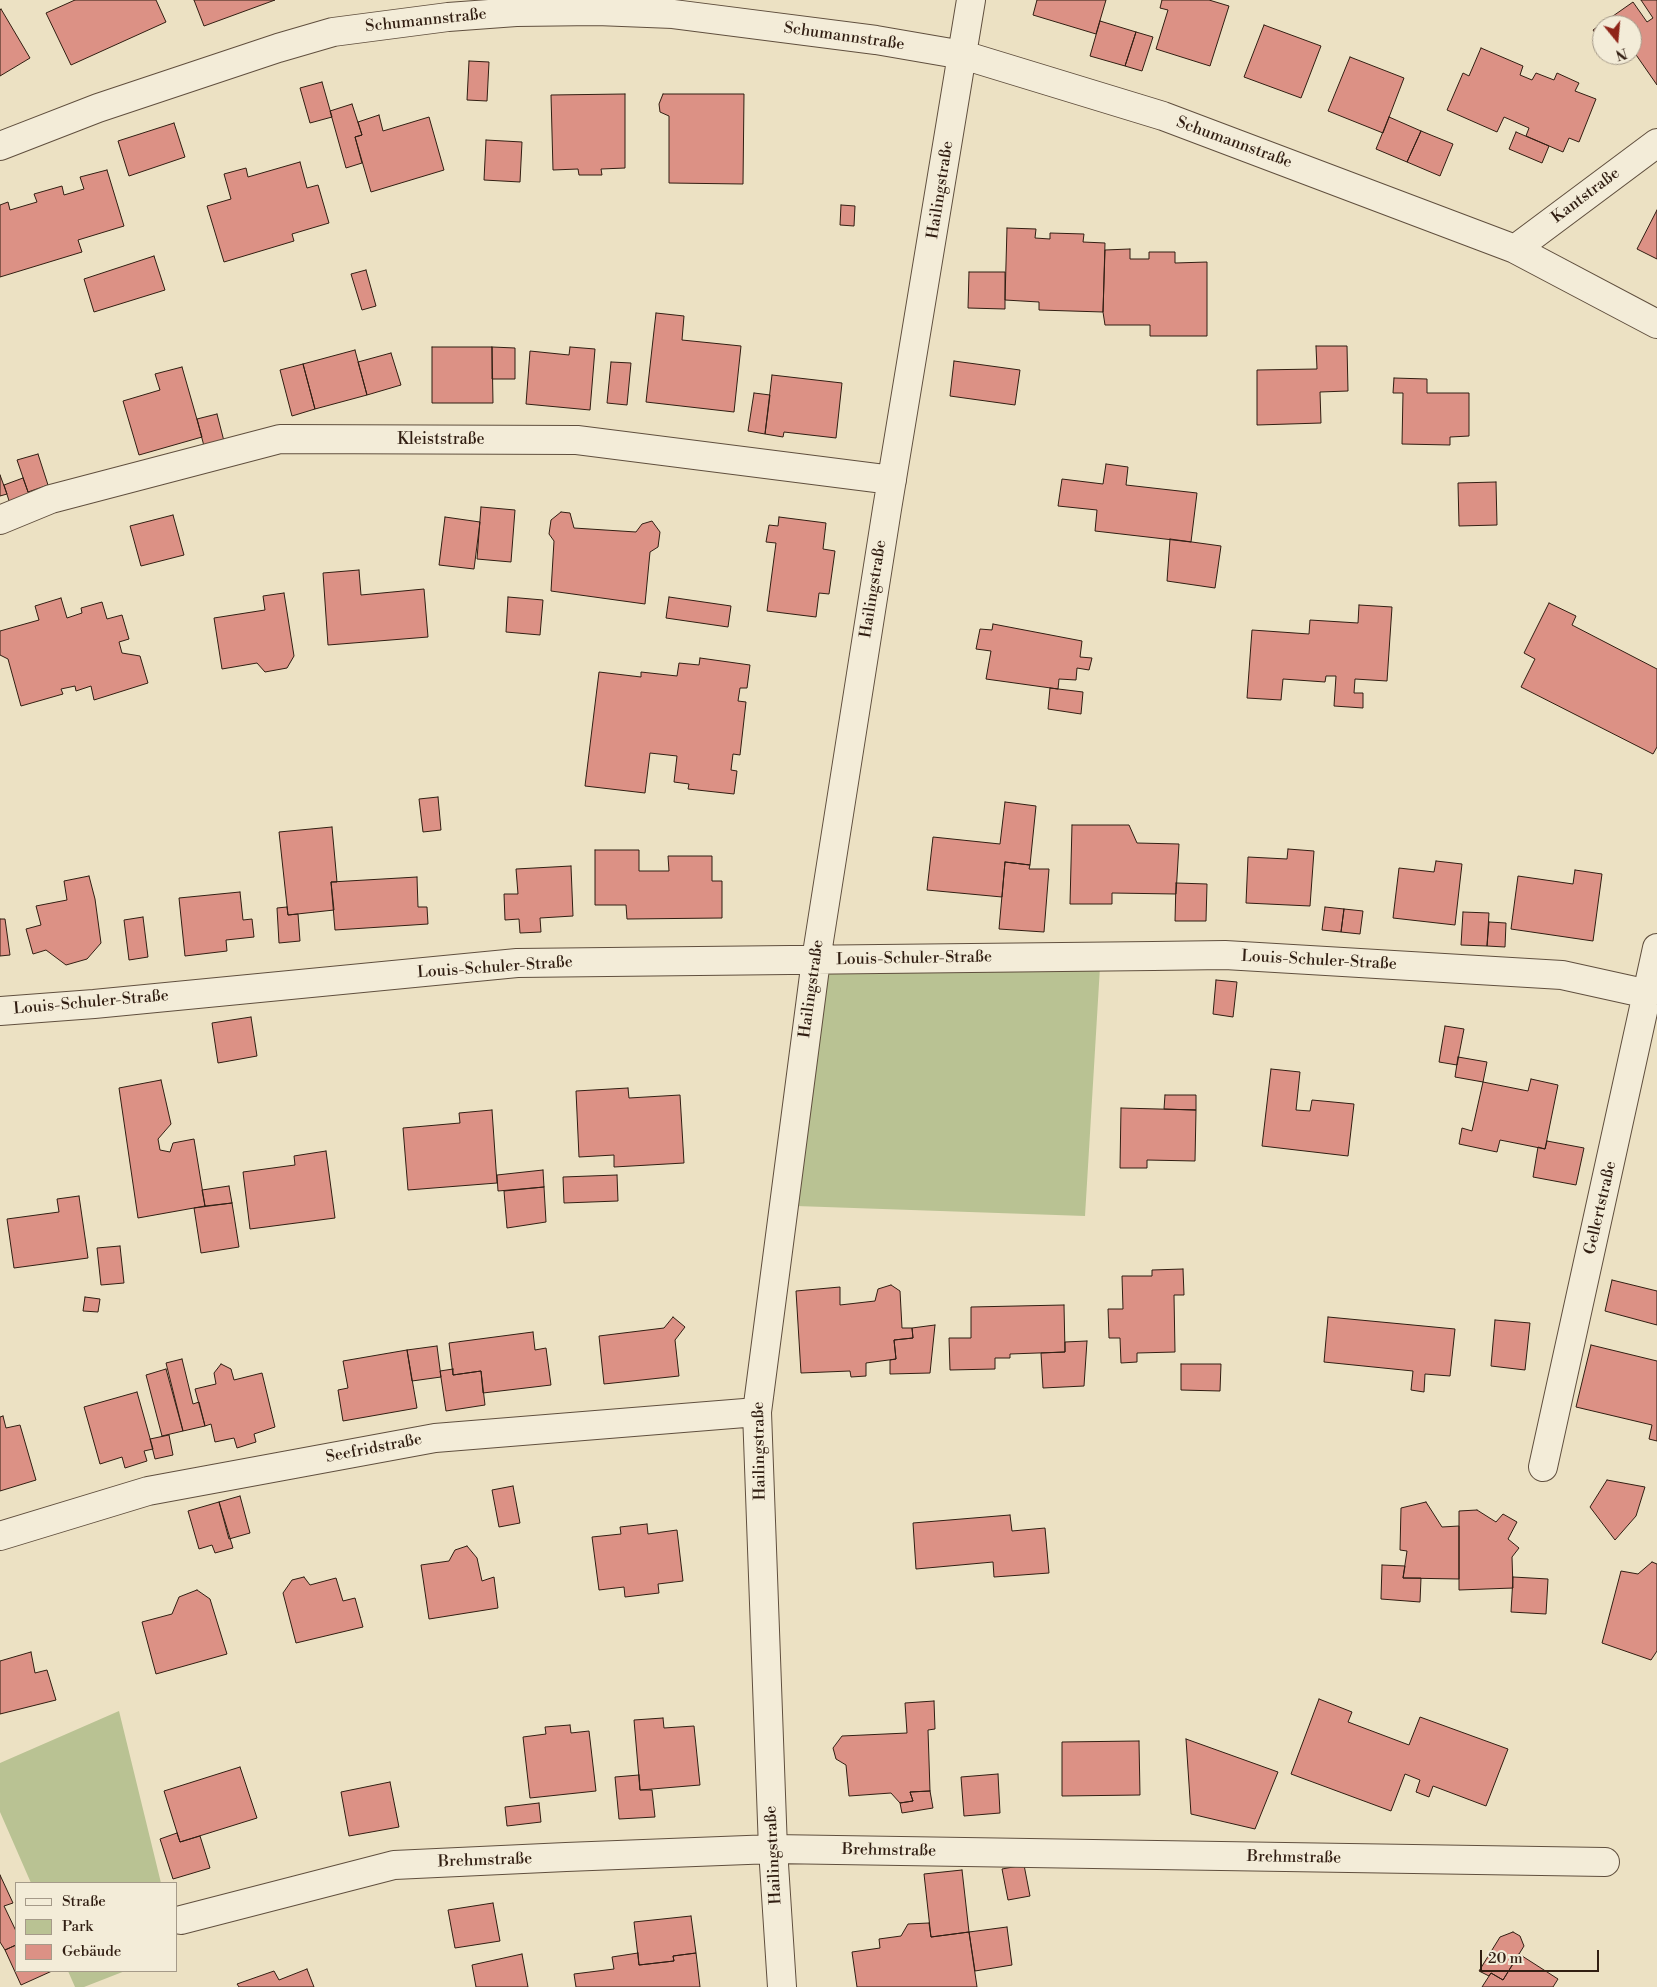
<!DOCTYPE html>
<meta charset="utf-8">
<style>
body{margin:0}
#map{position:relative;width:1657px;height:1987px;overflow:hidden;background:#ece1c3;font-family:"Libre Bodoni",serif}
canvas{display:block}
.legend{position:absolute;left:15px;top:1882px;width:162px;height:90px;box-sizing:border-box;background:#f3ecd8;border:1px solid #a59a89;margin:0;padding:6px 9px;list-style:none;font-size:15px;color:#311e12}
.legend li{display:flex;align-items:center;gap:10px;height:25px}
.legend b{width:25px;border:1px solid #a59a89}
.north{position:absolute;left:1592px;top:15px;width:50px;height:50px;box-sizing:border-box;background:#f3ecd8;border:1px solid #a59a89;border-radius:50%;rotate:163deg;font-size:14px;font-weight:700;line-height:20px;text-align:center;color:#311e12}
.north::after{content:'';display:block;margin:auto;width:18px;height:22px;background:#8f2418;clip-path:polygon(50% 0,100% 100%,50% 72%,0 100%)}
.scale{position:absolute;left:1480px;top:1950px;width:119px;height:22px;box-sizing:border-box;border:2px solid #311e12;border-top:0;padding-left:6px;font-size:15px;line-height:18px;white-space:nowrap;color:#311e12;-webkit-text-stroke:4px #f3ecd8;paint-order:stroke}
</style>
<div id="map">
<canvas width="1657" height="1987"></canvas>
<ul class="legend">
<li><b style="height:6px;background:#f3ecd8"></b>Straße</li>
<li><b style="height:14px;background:#b9c293"></b>Park</li>
<li><b style="height:14px;background:#dc9185"></b>Gebäude</li>
</ul>
<div class="north">N</div>
<div class="scale">20 m</div>
</div>
<script>
const ctx = document.querySelector('canvas').getContext('2d');
ctx.lineJoin = 'round';
function fillPath(path, color) {
  ctx.fillStyle = color;
  ctx.fill(path, 'evenodd');
}
function shape(rows) {
  const path = new Path2D();
  for (const r of rows) {
    path.moveTo(r[0], r[1]);
    for (let i = 2; i < r.length; i += 2) path.lineTo(r[i], r[i + 1]);
  }
  return path;
}
function stroke(path, color, width, dash) {
  ctx.strokeStyle = color;
  ctx.lineWidth = width;
  ctx.lineCap = dash ? 'butt' : 'round';
  ctx.setLineDash(dash || []);
  ctx.stroke(path);
}
function label(font, color, halo, rows, align = 'center') {
  ctx.font = font + ' "Libre Bodoni",serif';
  ctx.lineWidth = 4.5;
  ctx.setLineDash([]);
  ctx.textBaseline = 'middle';
  ctx.strokeStyle = halo;
  ctx.fillStyle = color;
  for (const [text, x, y, turn = 0] of rows) {
    ctx.save();
    ctx.translate(x, y);
    ctx.rotate((+turn || 0) * Math.PI / 180);
    ctx.textAlign = isNaN(turn) ? turn : align;
    if (halo) ctx.strokeText(text, 0, 0);
    ctx.fillText(text, 0, 0);
    ctx.restore();
  }
}
const green = shape([
 [1100,967,1085,1216,796,1206,825,969],
 [119,1711,161,1883,31,1883,0,1812,0,1763],
 [68,1971,125,1971,84,1987,75,1987]
]);
const building = shape([
 [75,0,156,0,166,22,71,65,46,13,75,0],
 [194,0,275,0,204,26,194,0],
 [1037,0,1106,0,1096,34,1033,15,1037,0],
 [1162,0,1209,0,1229,6,1210,66,1156,49,1168,10,1160,8,1162,0],
 [1641,0,1657,0,1657,85,1632,49,1632,25,1602,25,1602,43,1593,30,1633,2,1647,22,1653,18,1641,0],
 [1,9,30,58,0,76,0,10,1,9],
 [1100,21,1136,32,1125,66,1090,56,1100,21],
 [1264,25,1321,46,1301,98,1244,77,1264,25],
 [1136,32,1153,37,1142,71,1125,66,1136,32],
 [1481,48,1523,66,1520,75,1532,80,1536,73,1554,80,1557,73,1579,83,1575,91,1596,99,1579,142,1569,138,1563,152,1526,136,1529,128,1504,117,1497,132,1447,110,1463,73,1469,76,1481,48],
 [1350,57,1404,78,1383,133,1328,111,1350,57],
 [469,61,489,62,487,101,467,100,469,61],
 [322,82,332,117,310,123,300,88,322,82],
 [625,94,625,168,601,169,602,175,579,175,578,169,553,170,551,95,625,94],
 [663,94,744,94,743,184,669,183,669,116,660,112,659,104,663,94],
 [352,104,362,135,355,137,362,163,346,168,330,111,352,104],
 [379,115,383,131,429,117,444,170,371,192,355,137,362,135,358,122,379,115],
 [1389,117,1421,131,1407,162,1376,149,1389,117],
 [174,123,185,157,129,176,118,141,174,123],
 [1421,131,1453,144,1440,176,1407,162,1421,131],
 [1516,132,1549,146,1542,163,1509,149,1516,132],
 [486,140,522,142,520,182,484,180,486,140],
 [300,162,307,188,318,185,329,223,292,234,294,241,224,262,207,206,231,199,224,174,246,168,248,177,300,162],
 [107,170,124,226,78,240,82,252,0,277,0,205,8,202,10,210,37,202,34,194,62,186,64,195,84,189,80,177,107,170],
 [841,205,855,206,854,226,840,225,841,205],
 [1657,210,1657,259,1637,249,1657,210],
 [1007,228,1036,229,1035,238,1050,239,1050,233,1084,234,1083,242,1105,243,1103,312,1039,310,1039,302,1005,300,1007,228],
 [1130,249,1130,259,1149,259,1149,252,1175,252,1175,263,1207,262,1207,336,1150,336,1150,325,1105,325,1103,312,1105,250,1130,249],
 [154,256,165,290,94,312,84,279,154,256],
 [366,270,376,306,362,310,351,274,366,270],
 [969,272,1005,272,1005,309,968,308,969,272],
 [656,313,684,316,682,340,741,346,734,412,646,402,656,313],
 [1316,346,1347,346,1348,391,1320,392,1321,423,1257,425,1257,370,1317,369,1316,346],
 [432,347,492,347,493,403,432,403,432,347],
 [492,347,515,348,515,379,492,379,492,347],
 [570,347,595,349,590,410,526,404,530,351,569,355,570,347],
 [355,350,367,395,315,409,303,364,355,350],
 [391,353,401,385,367,395,358,362,391,353],
 [954,361,1020,370,1015,405,950,396,954,361],
 [611,362,631,363,627,405,607,403,611,362],
 [303,364,315,409,292,416,280,370,303,364],
 [182,367,202,437,139,455,123,401,160,390,155,374,182,367],
 [772,375,842,383,836,438,784,432,783,437,765,434,772,375],
 [1394,378,1427,379,1427,393,1469,393,1469,436,1450,437,1450,445,1402,444,1403,393,1393,393,1394,378],
 [754,393,770,395,765,434,748,431,754,393],
 [217,414,225,445,205,450,197,419,217,414],
 [38,454,48,485,28,492,17,460,38,454],
 [1106,464,1128,467,1126,485,1197,493,1191,542,1095,531,1097,510,1058,506,1062,479,1103,484,1106,464],
 [0,475,7,494,0,496,0,475],
 [23,478,31,500,11,507,4,485,23,478],
 [1496,482,1497,525,1459,526,1458,483,1496,482],
 [481,507,515,510,511,562,477,559,481,507],
 [561,512,570,513,574,528,636,532,642,524,652,521,660,532,658,547,650,552,645,604,551,591,554,541,549,534,551,520,561,512],
 [173,515,184,555,141,566,130,526,173,515],
 [445,517,480,522,474,569,439,565,445,517],
 [779,517,826,523,823,549,835,551,829,594,819,593,816,617,767,611,776,543,766,542,769,525,778,526,779,517],
 [1170,539,1221,546,1215,588,1167,581,1170,539],
 [359,570,361,595,424,589,428,637,328,645,323,573,359,570],
 [284,593,294,656,287,668,265,672,257,663,222,669,214,618,265,610,263,596,284,593],
 [508,597,543,600,540,635,506,632,508,597],
 [669,597,731,606,728,627,666,618,669,597],
 [61,598,67,618,82,613,81,608,102,602,107,619,122,615,129,639,119,642,122,653,140,656,148,683,94,700,91,686,76,691,75,686,61,689,63,694,21,706,8,659,0,655,0,631,39,620,35,606,61,598],
 [1549,603,1576,616,1572,625,1657,669,1657,747,1653,754,1521,687,1535,659,1524,653,1549,603],
 [1359,605,1392,607,1387,681,1355,679,1354,693,1363,693,1363,708,1334,706,1336,676,1326,676,1325,682,1283,679,1281,700,1247,698,1252,630,1309,634,1310,620,1358,623,1359,605],
 [993,624,1082,641,1080,657,1092,658,1089,670,1077,668,1076,680,1059,679,1058,689,986,679,991,651,976,649,980,629,992,630,993,624],
 [700,658,750,665,747,688,740,688,738,701,746,702,740,755,733,754,731,770,737,771,734,794,688,789,689,784,674,782,677,756,650,753,645,793,585,786,599,672,641,677,641,672,677,676,679,663,699,665,700,658],
 [1050,688,1083,692,1081,714,1048,709,1050,688],
 [438,797,441,830,423,832,419,799,438,797],
 [1005,802,1036,806,1030,865,1005,862,1002,897,927,890,933,837,1000,844,1005,802],
 [1072,825,1129,825,1137,843,1179,844,1176,894,1112,893,1112,904,1070,904,1072,825],
 [332,827,337,882,331,882,334,910,288,915,279,832,332,827],
 [1288,849,1314,851,1310,906,1246,903,1248,857,1287,859,1288,849],
 [595,850,639,850,639,871,669,871,668,856,712,856,712,881,722,881,722,918,627,919,626,905,595,905,595,850],
 [1436,861,1462,864,1455,925,1393,918,1399,868,1434,872,1436,861],
 [1005,862,1030,865,1029,869,1049,869,1044,932,999,929,1005,862],
 [571,866,573,916,540,918,541,932,520,933,519,919,505,920,504,894,518,894,516,869,571,866],
 [1575,870,1602,874,1593,941,1511,929,1518,876,1573,884,1575,870],
 [89,876,95,899,101,943,87,959,66,965,46,950,33,954,26,929,41,925,36,906,67,900,64,881,89,876],
 [417,877,418,907,427,907,428,924,335,930,331,882,417,877],
 [1176,883,1207,884,1206,921,1175,921,1176,883],
 [240,892,243,920,252,919,254,937,226,940,227,951,185,956,179,898,240,892],
 [287,907,288,915,298,914,300,941,279,943,277,908,287,907],
 [1325,907,1344,909,1341,932,1322,930,1325,907],
 [1344,909,1363,911,1360,934,1341,932,1344,909],
 [1463,912,1489,913,1487,946,1461,945,1463,912],
 [143,917,148,957,129,960,124,920,143,917],
 [0,919,5,919,10,955,0,956,0,919],
 [1489,922,1506,923,1505,947,1487,946,1489,922],
 [1216,980,1237,982,1233,1017,1213,1014,1216,980],
 [251,1017,257,1056,218,1063,212,1023,251,1017],
 [1445,1026,1464,1029,1457,1065,1439,1062,1445,1026],
 [1458,1057,1487,1062,1483,1082,1455,1077,1458,1057],
 [1271,1069,1300,1072,1296,1110,1310,1111,1312,1100,1354,1104,1348,1156,1262,1146,1271,1069],
 [1531,1079,1558,1085,1545,1149,1500,1140,1497,1152,1459,1144,1462,1128,1472,1131,1483,1082,1528,1091,1531,1079],
 [161,1080,171,1124,158,1139,160,1150,170,1152,173,1143,194,1139,205,1206,138,1218,119,1088,161,1080],
 [628,1088,629,1098,680,1095,684,1163,614,1167,614,1155,579,1157,576,1091,628,1088],
 [1165,1095,1196,1095,1196,1110,1164,1109,1165,1095],
 [1121,1108,1196,1110,1195,1161,1147,1160,1147,1168,1120,1168,1121,1108],
 [492,1110,497,1183,408,1190,403,1128,460,1123,459,1113,492,1110],
 [1547,1141,1584,1148,1576,1185,1533,1177,1538,1147,1545,1149,1547,1141],
 [326,1151,335,1218,250,1229,243,1172,295,1165,294,1156,326,1151],
 [543,1170,544,1187,498,1191,497,1175,543,1170],
 [617,1175,618,1201,564,1203,563,1177,617,1175],
 [229,1186,232,1203,205,1206,202,1190,229,1186],
 [544,1187,546,1222,507,1228,504,1191,544,1187],
 [79,1196,88,1258,14,1268,7,1219,59,1212,57,1199,79,1196],
 [232,1203,239,1247,201,1253,194,1208,232,1203],
 [120,1246,124,1283,101,1285,97,1248,120,1246],
 [1183,1269,1184,1295,1174,1295,1175,1352,1137,1353,1137,1362,1121,1363,1120,1338,1109,1338,1108,1309,1123,1309,1122,1276,1152,1276,1152,1270,1183,1269],
 [1612,1280,1657,1291,1657,1325,1605,1311,1612,1280],
 [891,1285,900,1291,902,1328,912,1328,913,1338,894,1340,896,1359,866,1363,866,1376,851,1377,850,1371,801,1373,796,1291,840,1287,840,1305,875,1301,878,1289,891,1285],
 [85,1297,100,1299,98,1312,83,1311,85,1297],
 [1064,1305,1065,1352,1010,1354,1010,1358,995,1358,995,1369,950,1370,949,1338,971,1338,971,1307,1064,1305],
 [673,1317,685,1327,675,1340,679,1376,604,1384,599,1336,664,1328,673,1317],
 [1328,1317,1455,1329,1450,1376,1425,1374,1424,1392,1411,1390,1413,1371,1324,1362,1328,1317],
 [1495,1320,1530,1323,1525,1370,1491,1366,1495,1320],
 [935,1325,930,1373,890,1374,890,1360,896,1359,894,1340,913,1338,912,1328,935,1325],
 [533,1332,535,1350,546,1348,551,1385,483,1393,481,1371,453,1375,449,1343,533,1332],
 [1087,1341,1084,1386,1043,1388,1041,1353,1065,1352,1065,1342,1087,1341],
 [1591,1345,1657,1361,1657,1441,1649,1439,1652,1425,1576,1407,1591,1345],
 [437,1346,441,1377,412,1381,407,1350,437,1346],
 [407,1350,417,1408,343,1421,338,1390,348,1388,343,1361,407,1350],
 [182,1359,193,1404,199,1402,205,1426,183,1431,166,1363,182,1359],
 [221,1364,231,1369,234,1380,262,1373,275,1427,254,1434,256,1442,237,1448,234,1438,215,1442,211,1424,205,1426,195,1389,216,1384,214,1373,221,1364],
 [1181,1364,1221,1364,1220,1391,1181,1390,1181,1364],
 [166,1369,183,1431,162,1436,146,1375,166,1369],
 [453,1369,453,1375,481,1371,485,1405,446,1411,440,1371,453,1369],
 [137,1392,153,1449,144,1451,147,1461,125,1468,122,1457,100,1464,84,1407,137,1392],
 [3,1416,6,1428,20,1425,36,1480,0,1491,0,1417,3,1416],
 [169,1435,173,1455,155,1459,150,1439,169,1435],
 [1607,1480,1645,1487,1636,1516,1615,1540,1590,1507,1607,1480],
 [513,1486,520,1523,499,1527,492,1490,513,1486],
 [240,1496,250,1533,229,1539,219,1502,240,1496],
 [219,1502,233,1548,215,1553,212,1545,199,1549,188,1511,219,1502],
 [1426,1502,1442,1527,1459,1526,1459,1579,1403,1578,1407,1551,1400,1550,1401,1508,1426,1502],
 [1477,1510,1496,1522,1503,1514,1517,1522,1508,1539,1519,1548,1512,1557,1513,1588,1459,1590,1459,1511,1477,1510],
 [1010,1515,1012,1531,1045,1528,1049,1573,994,1577,993,1562,916,1569,913,1523,1010,1515],
 [647,1524,648,1534,677,1530,683,1581,658,1584,659,1593,625,1597,624,1587,599,1590,592,1537,621,1534,620,1527,647,1524],
 [467,1546,477,1558,482,1581,494,1577,498,1608,429,1619,421,1565,449,1561,455,1550,467,1546],
 [1652,1562,1657,1564,1657,1651,1651,1660,1602,1643,1621,1571,1638,1574,1652,1562],
 [1382,1565,1405,1566,1403,1578,1421,1578,1420,1602,1381,1599,1382,1565],
 [304,1577,310,1585,336,1578,343,1601,355,1598,363,1627,296,1643,283,1593,292,1580,304,1577],
 [1513,1577,1548,1579,1546,1614,1511,1612,1513,1577],
 [197,1590,210,1599,227,1654,156,1674,142,1622,172,1614,179,1597,197,1590],
 [31,1652,35,1673,47,1670,56,1700,0,1714,0,1661,31,1652],
 [1319,1699,1352,1712,1348,1722,1409,1745,1420,1717,1508,1749,1486,1806,1433,1786,1429,1797,1416,1792,1420,1780,1405,1774,1391,1811,1291,1774,1319,1699],
 [934,1701,935,1729,928,1730,930,1791,910,1792,913,1801,900,1803,891,1793,849,1796,846,1765,836,1759,833,1748,842,1736,907,1733,905,1703,934,1701],
 [663,1718,664,1728,694,1726,700,1785,640,1790,634,1720,663,1718],
 [570,1725,571,1733,589,1731,596,1791,530,1798,523,1737,546,1734,545,1727,570,1725],
 [1186,1739,1278,1772,1255,1829,1191,1814,1186,1739],
 [1139,1741,1140,1795,1062,1796,1062,1742,1139,1741],
 [240,1767,257,1818,180,1842,164,1791,240,1767],
 [998,1774,1000,1813,964,1816,961,1777,998,1774],
 [639,1775,640,1790,652,1790,655,1817,619,1819,615,1777,639,1775],
 [390,1782,399,1827,349,1836,341,1792,390,1782],
 [930,1791,933,1808,902,1813,900,1803,913,1801,910,1792,930,1791],
 [539,1803,541,1822,507,1826,505,1807,539,1803],
 [177,1833,180,1842,200,1836,210,1868,173,1879,160,1839,177,1833],
 [1024,1865,1030,1896,1008,1900,1002,1869,1024,1865],
 [962,1870,969,1932,931,1937,924,1874,962,1870],
 [0,1875,13,1903,4,1906,16,1931,16,1945,5,1950,0,1942,0,1875],
 [493,1903,500,1941,455,1948,448,1910,493,1903],
 [691,1916,696,1953,673,1956,674,1961,639,1965,634,1922,691,1916],
 [929,1923,931,1937,969,1932,977,1987,857,1987,852,1952,880,1948,879,1939,901,1936,908,1924,929,1923],
 [1007,1927,1012,1965,975,1971,969,1932,1007,1927],
 [1513,1932,1520,1936,1524,1946,1503,1980,1491,1973,1489,1976,1479,1971,1500,1937,1513,1932],
 [16,1945,16,1971,52,1971,21,1985,5,1950,16,1945],
 [638,1953,639,1965,674,1961,673,1956,696,1953,700,1987,576,1987,574,1974,614,1969,612,1957,638,1953],
 [522,1954,528,1987,476,1987,472,1965,522,1954],
 [1519,1954,1558,1979,1553,1987,1482,1987,1491,1973,1503,1980,1519,1954],
 [307,1969,314,1987,239,1987,237,1984,274,1971,279,1980,307,1969]
]);
const minor = shape([
 [0,146,98,108,278,48,333,32,448,17,516,12,597,11,673,14,876,40,963,55,1163,116,1515,249,1657,324],
 [1515,249,1657,143],
 [0,520,51,499,280,439,577,440,892,480],
 [0,1011,94,1004,517,963,1153,956,1225,955,1562,975,1648,994],
 [1543,1467,1657,948],
 [0,1536,148,1491,435,1438,757,1412],
 [181,1920,394,1865,566,1857,773,1849,1605,1862],
 [782,1987,773,1849,757,1412,816,960,887,509,971,0]
]);
const streetNames = [
 ["Schumannstraße",426,21,-6],
 ["Schumannstraße",844,37,8],
 ["Schumannstraße",1234,143,20],
 ["Hailingstraße",941,190,-81],
 ["Kantstraße",1586,196,-37],
 ["Kleiststraße",441,440],
 ["Hailingstraße",874,589,-81],
 ["Louis-Schuler-Straße",914,959,-1],
 ["Louis-Schuler-Straße",1319,961,3],
 ["Louis-Schuler-Straße",495,968,-4],
 ["Hailingstraße",812,989,-82],
 ["Louis-Schuler-Straße",91,1003,-5],
 ["Gellertstraße",1601,1208,-77],
 ["Seefridstraße",374,1449,-11],
 ["Hailingstraße",760,1451,-91],
 ["Brehmstraße",889,1851,1],
 ["Hailingstraße",774,1855,-93],
 ["Brehmstraße",1294,1858,1],
 ["Brehmstraße",485,1861,-2]
];
fillPath(green, '#b9c293');
fillPath(building, '#dc9185');
stroke(building, '#311e12', 1);
stroke(minor, '#604f3e', 30);
stroke(minor, '#f3ecd8', 28);
label('16px', '#311e12', '#f3ecd8', streetNames);
</script>
